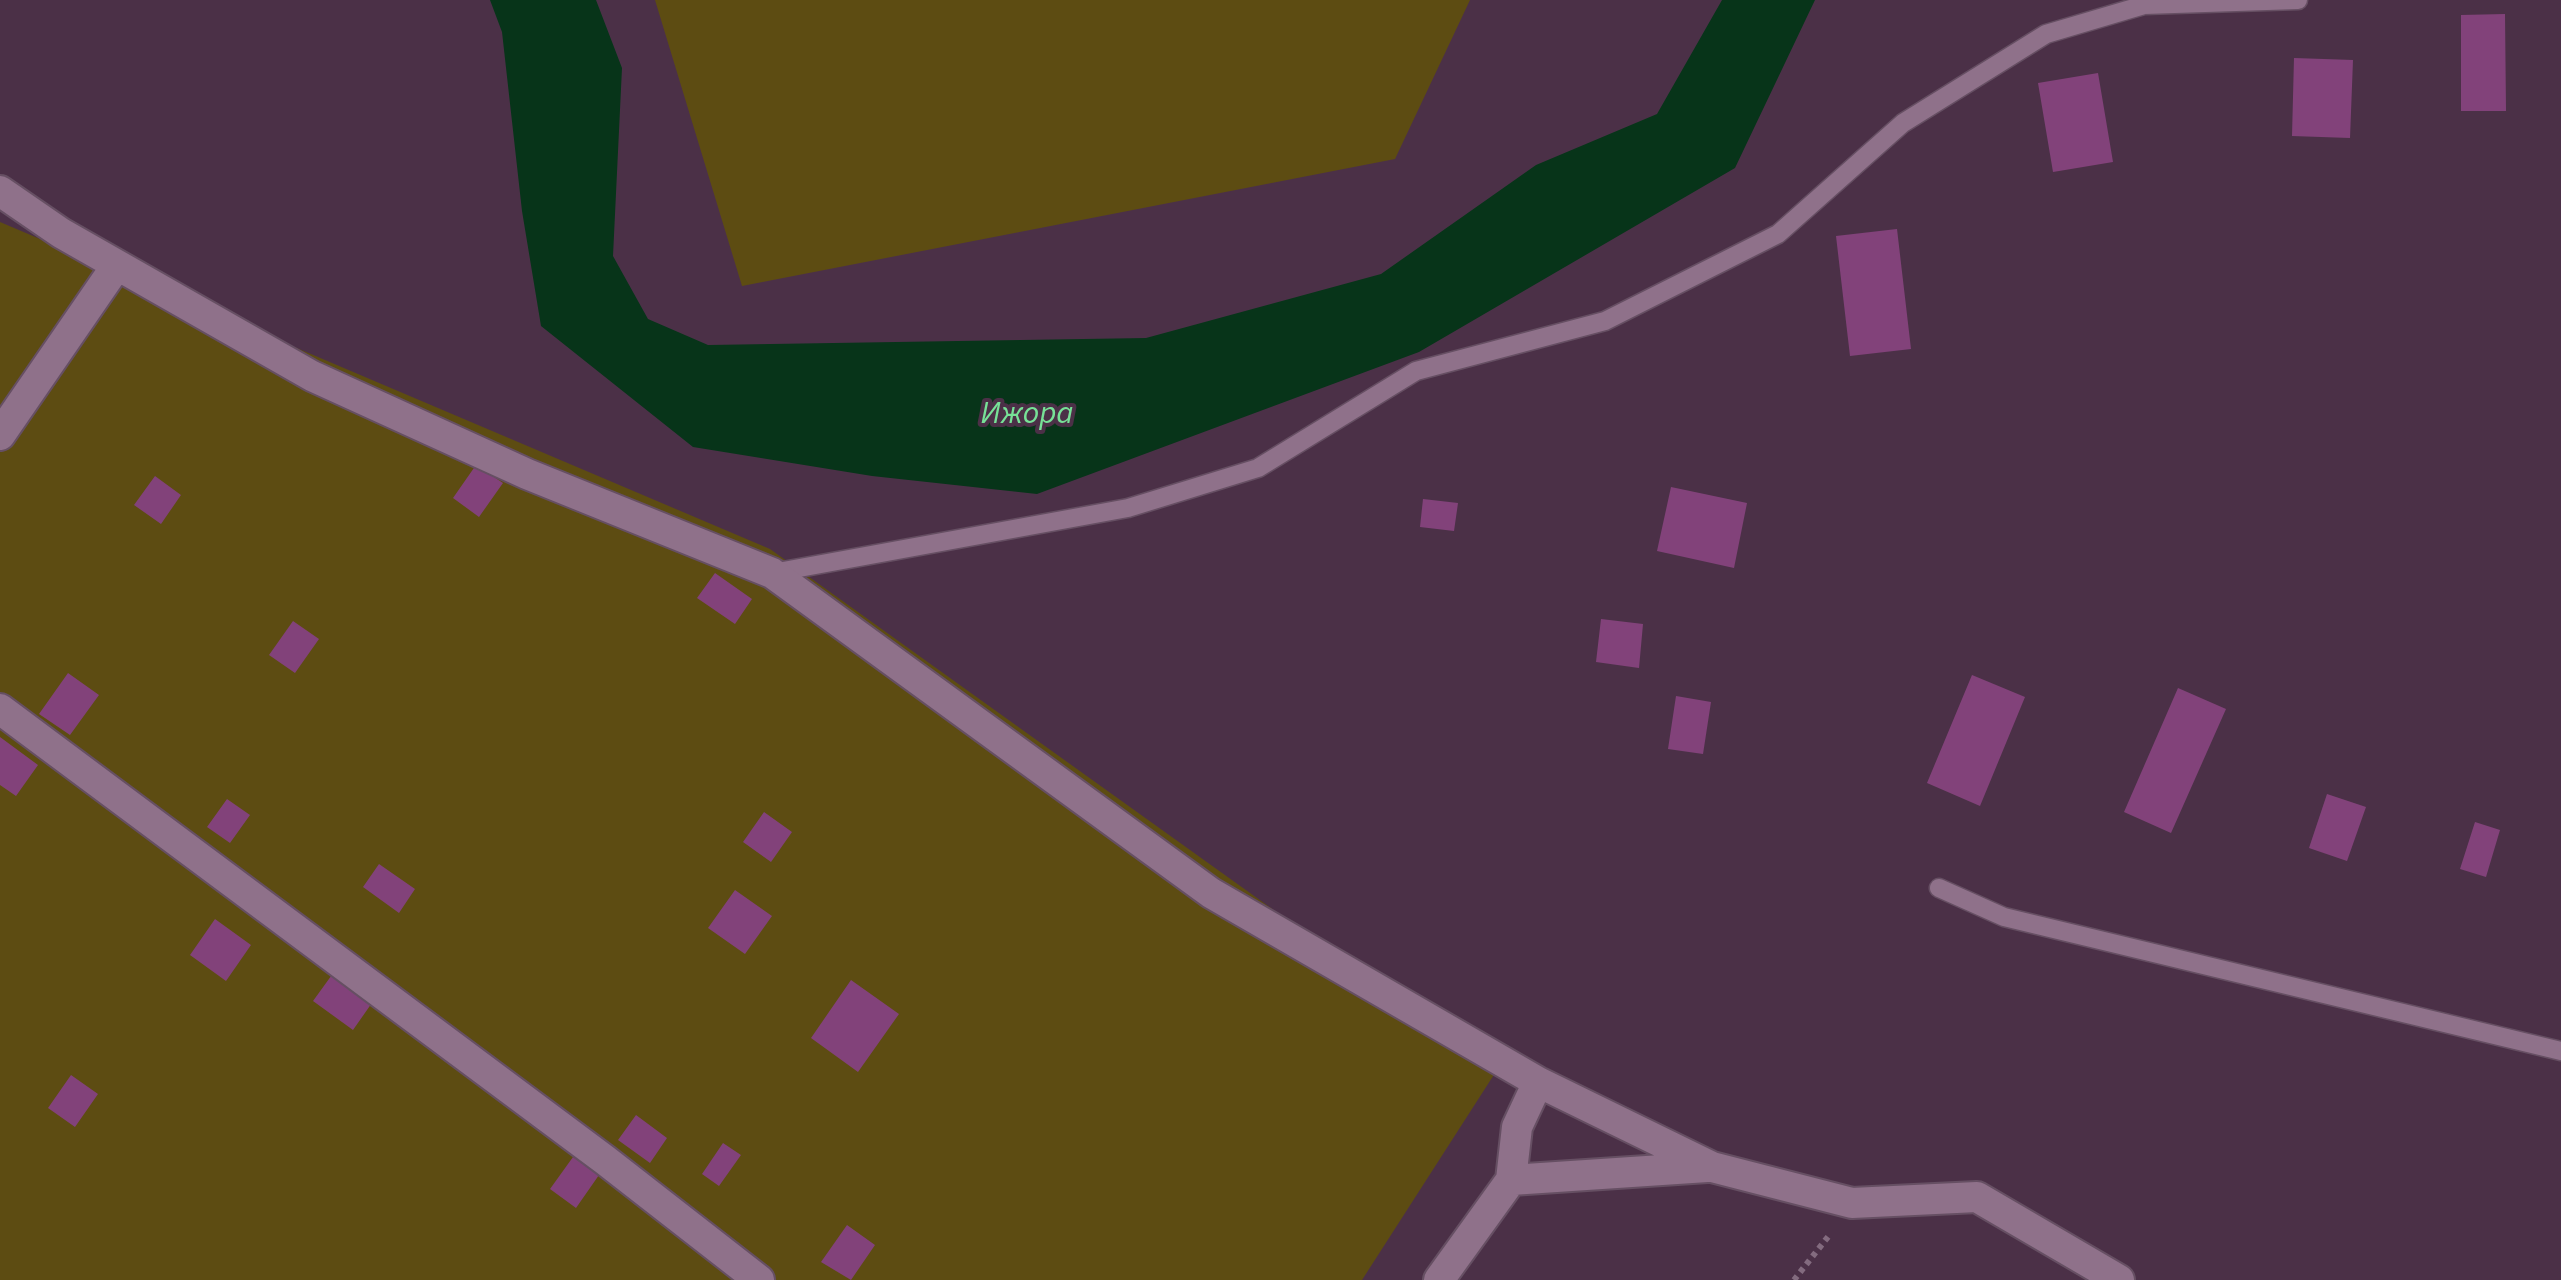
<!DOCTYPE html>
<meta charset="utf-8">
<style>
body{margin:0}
canvas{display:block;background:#4b3047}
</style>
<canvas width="2561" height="1280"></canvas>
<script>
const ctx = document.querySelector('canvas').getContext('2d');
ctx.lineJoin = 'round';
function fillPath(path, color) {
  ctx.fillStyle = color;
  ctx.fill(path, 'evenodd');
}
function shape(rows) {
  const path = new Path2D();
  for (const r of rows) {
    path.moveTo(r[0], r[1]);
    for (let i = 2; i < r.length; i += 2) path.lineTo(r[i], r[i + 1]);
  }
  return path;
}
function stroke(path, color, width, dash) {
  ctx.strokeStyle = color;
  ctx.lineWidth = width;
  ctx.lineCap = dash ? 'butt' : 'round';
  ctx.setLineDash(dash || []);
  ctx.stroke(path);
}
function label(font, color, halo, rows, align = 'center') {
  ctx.font = font + ' "Source Sans 3",sans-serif';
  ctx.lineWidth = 8;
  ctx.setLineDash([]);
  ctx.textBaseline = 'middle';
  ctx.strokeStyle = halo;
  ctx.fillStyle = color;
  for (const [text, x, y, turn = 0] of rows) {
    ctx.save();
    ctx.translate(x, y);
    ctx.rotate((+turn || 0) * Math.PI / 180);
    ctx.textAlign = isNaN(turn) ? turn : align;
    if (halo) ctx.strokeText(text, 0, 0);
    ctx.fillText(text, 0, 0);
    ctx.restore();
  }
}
const green = shape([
 [655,0,1470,0,1395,159,742,286],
 [0,222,770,549,1497,1070,1362,1280,0,1280]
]);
const water = shape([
 [490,0,596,0,622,68,613,256,648,319,708,345,1146,338,1381,274,1536,165,1657,114,1722,0,1815,0,1735,168,1419,352,1037,494,872,476,693,447,541,326,522,211,502,32]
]);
const building = shape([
 [2505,14,2506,111,2461,111,2461,15],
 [2294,58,2353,60,2350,138,2292,136],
 [2098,73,2113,162,2053,172,2038,83],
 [1897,229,1911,349,1850,356,1836,236],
 [476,465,503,483,479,517,453,498],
 [155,476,181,495,161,524,134,505],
 [1671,487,1747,503,1734,568,1657,551],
 [1423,499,1458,503,1454,531,1420,527],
 [715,573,752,599,735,624,697,598],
 [1601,619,1643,624,1639,668,1596,662],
 [293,621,319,639,295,673,269,655],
 [68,673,99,695,70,735,39,714],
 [1972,675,2025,697,1980,806,1927,783],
 [2178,688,2226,709,2171,833,2124,812],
 [1676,696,1711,702,1703,754,1668,749],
 [0,737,38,765,16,796,0,785],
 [2327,794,2366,807,2347,861,2309,848],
 [227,799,250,815,230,843,207,827],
 [764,812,792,832,771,862,743,842],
 [2475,822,2500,830,2486,877,2460,869],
 [379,864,415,889,399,913,363,887],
 [735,890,772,916,745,954,708,928],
 [215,919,251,945,226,981,190,955],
 [334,972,374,1000,353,1030,313,1001],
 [851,980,899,1014,858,1072,811,1038],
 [71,1075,98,1094,75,1127,48,1108],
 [636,1115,667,1138,650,1163,618,1140],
 [723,1143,741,1155,719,1186,702,1174],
 [573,1157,599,1175,576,1208,550,1189],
 [847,1225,875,1245,851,1280,821,1262]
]);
const path = shape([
 [1794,1280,1831,1233]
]);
const lane = shape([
 [772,573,1128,508,1258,468,1416,371,1605,321,1778,234,1903,123,2046,34,2144,5,2298,0],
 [1939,888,2004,917,2561,1051]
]);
const street = shape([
 [0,191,61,233,312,376,527,474,772,573,1211,893,1538,1082,1712,1167,1852,1203,1977,1197,2119,1280],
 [0,435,117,265],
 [0,709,605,1160,759,1280],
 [1511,1180,1707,1167],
 [1439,1280,1511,1180,1517,1127,1538,1082]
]);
const waterNames = [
 ["Ижора",1027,416]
];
fillPath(green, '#5d4c12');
fillPath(water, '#073419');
fillPath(building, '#82427a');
stroke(lane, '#664f63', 21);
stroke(street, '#664f63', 34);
stroke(path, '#836b7f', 6, [5, 5]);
stroke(lane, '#8f718a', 18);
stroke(street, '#8f718a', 30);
label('italic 32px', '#77e197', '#4b3047', waterNames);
</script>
